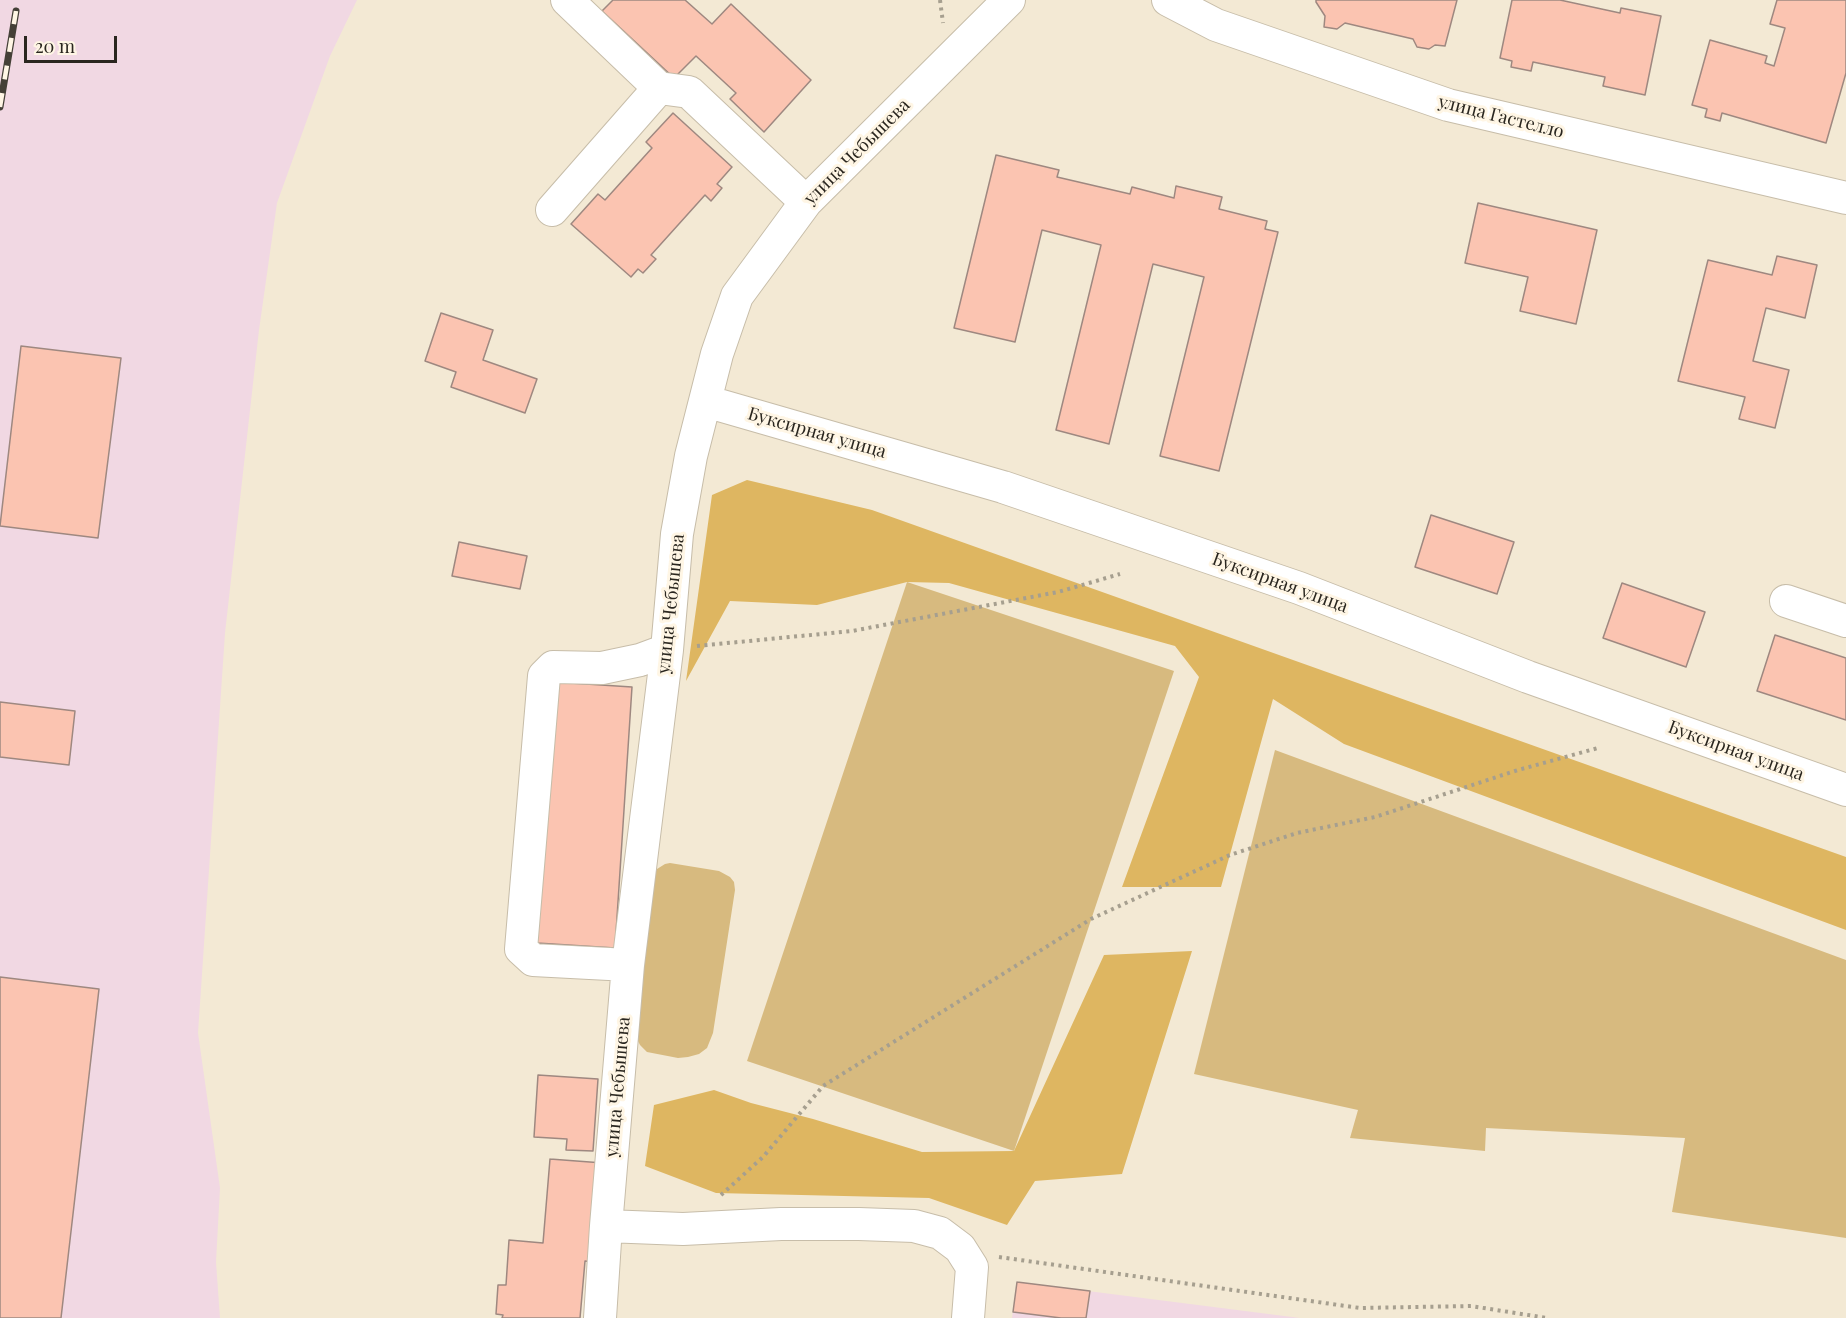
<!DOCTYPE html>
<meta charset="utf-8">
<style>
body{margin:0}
#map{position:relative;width:1846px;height:1318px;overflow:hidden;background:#f3e9d4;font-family:"Playfair Display",serif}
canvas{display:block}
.scale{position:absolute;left:24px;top:36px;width:93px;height:27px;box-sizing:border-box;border:3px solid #2a261f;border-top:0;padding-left:8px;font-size:18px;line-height:21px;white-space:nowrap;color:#2a261f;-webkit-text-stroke:4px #fff6e5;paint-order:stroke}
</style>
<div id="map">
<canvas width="1846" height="1318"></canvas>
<div class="scale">20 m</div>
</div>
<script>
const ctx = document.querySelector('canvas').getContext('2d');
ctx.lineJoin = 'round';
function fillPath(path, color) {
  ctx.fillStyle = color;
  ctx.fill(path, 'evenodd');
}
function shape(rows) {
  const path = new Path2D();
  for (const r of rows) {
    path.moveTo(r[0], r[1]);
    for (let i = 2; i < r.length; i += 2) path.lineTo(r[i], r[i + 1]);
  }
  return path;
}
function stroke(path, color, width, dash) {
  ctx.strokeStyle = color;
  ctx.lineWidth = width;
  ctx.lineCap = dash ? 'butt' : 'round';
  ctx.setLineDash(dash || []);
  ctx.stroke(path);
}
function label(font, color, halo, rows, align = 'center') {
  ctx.font = font + ' "Playfair Display",serif';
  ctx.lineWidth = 6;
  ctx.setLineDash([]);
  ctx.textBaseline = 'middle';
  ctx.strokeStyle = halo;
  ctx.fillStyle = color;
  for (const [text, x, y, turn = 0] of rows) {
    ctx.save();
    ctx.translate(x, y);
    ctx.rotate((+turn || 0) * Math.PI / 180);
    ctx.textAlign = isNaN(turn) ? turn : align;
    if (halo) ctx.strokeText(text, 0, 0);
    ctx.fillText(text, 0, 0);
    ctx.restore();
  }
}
const industrial = shape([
 [0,0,357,0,330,56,277,203,259,330,225,633,198,1033,220,1188,216,1262,220,1318,0,1318],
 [1017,1282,1300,1318,1012,1318]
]);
const green = shape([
 [907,582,1174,671,1014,1151,747,1061],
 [1275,750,1846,960,1846,1238,1672,1212,1685,1138,1486,1128,1485,1151,1350,1138,1358,1110,1194,1074],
 [670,863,719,871,730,877,734,882,735,890,713,1033,707,1048,699,1054,688,1057,678,1058,647,1052,640,1045,636,1037,651,882,657,869,665,864]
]);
const forest = shape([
 [747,480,872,510,1846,857,1846,930,1344,744,1273,699,1221,887,1122,887,1199,677,1175,646,949,583,907,582,817,605,730,601,686,681,712,495],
 [1192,951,1122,1174,1035,1181,1007,1225,929,1198,716,1193,645,1166,654,1105,714,1090,751,1103,813,1119,922,1152,1014,1151,1104,955]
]);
const building = shape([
 [613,0,685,0,712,24,731,4,811,80,764,132,730,99,736,93,696,56,674,78,602,11,613,0],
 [1316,0,1457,0,1445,46,1435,45,1429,49,1417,47,1413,39,1345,23,1337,29,1324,27,1325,16,1316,2,1316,0],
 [1512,0,1560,0,1620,13,1621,8,1661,16,1645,95,1603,86,1605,77,1533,62,1531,71,1511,67,1512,61,1500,58,1512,0],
 [1777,0,1846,0,1846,73,1826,143,1722,113,1720,121,1705,117,1707,109,1692,105,1710,40,1767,56,1765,63,1774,66,1785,28,1770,24,1777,0],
 [673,113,732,167,717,184,722,188,711,201,705,195,651,255,656,259,643,273,638,269,631,277,571,224,598,194,605,200,652,148,646,142,673,113],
 [996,155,1059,170,1057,177,1130,194,1132,187,1174,198,1176,186,1222,197,1219,209,1267,221,1265,229,1278,232,1219,471,1160,456,1204,277,1153,264,1109,444,1056,430,1101,245,1042,230,1015,342,954,328,996,155],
 [1478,203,1597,230,1576,324,1520,311,1528,277,1465,263,1478,203],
 [1777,256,1817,265,1805,318,1766,308,1753,361,1789,370,1775,428,1739,419,1745,397,1678,381,1708,260,1772,275,1777,256],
 [441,313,493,330,483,360,537,379,525,413,451,387,456,372,425,361,441,313],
 [21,346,121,358,98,538,0,526,21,346],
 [1431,515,1514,542,1497,594,1415,567,1431,515],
 [459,542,527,556,520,589,452,576,459,542],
 [1622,583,1705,612,1686,667,1603,638,1622,583],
 [1775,635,1846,658,1846,720,1757,691,1775,635],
 [555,682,632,687,615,948,537,943,555,682],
 [0,702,75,711,69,765,0,757,0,702],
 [0,977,99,989,61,1318,0,1318,0,977],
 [538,1075,598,1079,593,1151,566,1150,567,1139,534,1137,538,1075],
 [550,1159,603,1163,594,1262,585,1261,580,1318,502,1318,503,1315,496,1314,498,1285,506,1285,509,1240,543,1243,550,1159],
 [1017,1282,1090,1291,1086,1318,1061,1318,1013,1312,1017,1282]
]);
const path = shape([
 [940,0,943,23],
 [697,646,852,631,1058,592,1120,574],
 [721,1195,763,1157,823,1086,1091,919,1230,855,1297,833,1375,817,1518,770,1598,748],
 [999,1257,1360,1308,1471,1306,1547,1318]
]);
const minor = shape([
 [567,0,659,88,689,92,806,202],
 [1168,0,1216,25,1448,105,1846,198],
 [552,210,659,88],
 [705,401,1003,487,1299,588,1528,677,1846,790],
 [1786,601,1846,621],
 [628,965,533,960,521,949,544,676,553,667,602,668,640,660,667,650],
 [606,1226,683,1229,781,1224,859,1224,914,1226,940,1233,960,1248,972,1267,968,1318],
 [600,1318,606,1226,628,965,667,650,677,534,691,456,717,354,737,296,806,202,1009,0]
]);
const rail = shape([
 [0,107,16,11]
]);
const streetNames = [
 ["улица Гастелло",1501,117,14],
 ["улица Чебышева",857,152,-45],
 ["Буксирная улица",817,433,16],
 ["Буксирная улица",1280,583,20],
 ["улица Чебышева",671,604,-84],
 ["Буксирная улица",1736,751,20],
 ["улица Чебышева",618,1087,-85]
];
fillPath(industrial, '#f1d8e3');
fillPath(green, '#d7ba7f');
fillPath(forest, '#deb661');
fillPath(building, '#fbc4b1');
stroke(building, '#9e8880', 1.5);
stroke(minor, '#c7bda9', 34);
stroke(path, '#a69f8f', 4, [3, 4.5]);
stroke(minor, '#fff', 32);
stroke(rail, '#444037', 7);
stroke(rail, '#fff6e5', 4.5, [14]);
label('18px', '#2a261f', '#fff6e5', streetNames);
</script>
